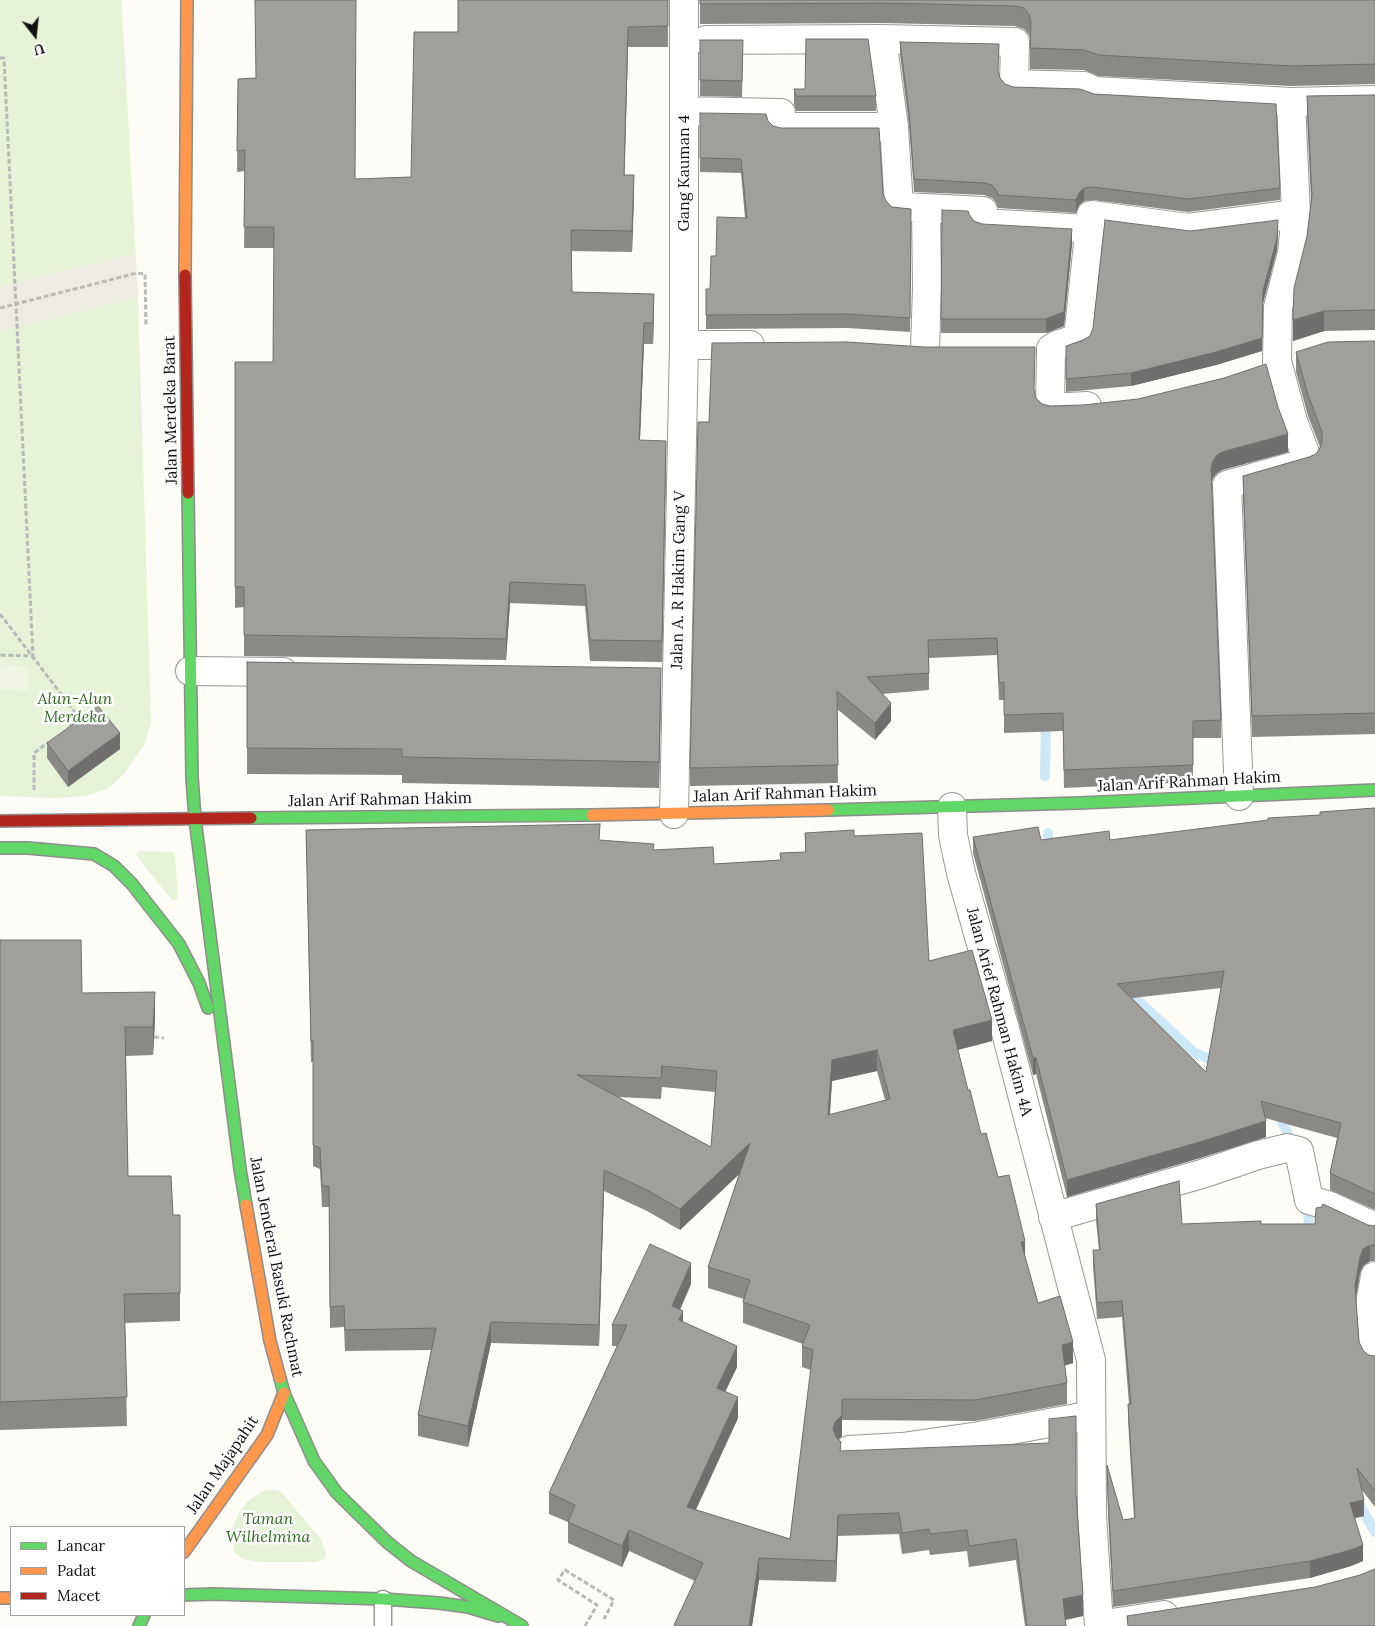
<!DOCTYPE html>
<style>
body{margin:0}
#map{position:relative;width:1375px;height:1626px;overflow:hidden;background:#fdfcf7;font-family:Lora,serif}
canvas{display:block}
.legend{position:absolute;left:10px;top:1526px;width:175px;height:90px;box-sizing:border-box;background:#fff;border:1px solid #a0a0a0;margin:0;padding:6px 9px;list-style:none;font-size:15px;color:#111}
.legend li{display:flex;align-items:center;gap:10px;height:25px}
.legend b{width:25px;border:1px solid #a0a0a0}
.north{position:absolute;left:10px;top:10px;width:50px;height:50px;-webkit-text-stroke:4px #fff;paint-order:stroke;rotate:164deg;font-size:14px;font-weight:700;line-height:20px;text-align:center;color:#111}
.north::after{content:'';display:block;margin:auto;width:18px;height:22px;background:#111;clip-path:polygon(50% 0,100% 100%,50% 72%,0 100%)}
</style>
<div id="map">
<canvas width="1375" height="1626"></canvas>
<ul class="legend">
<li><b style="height:6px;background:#63d668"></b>Lancar</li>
<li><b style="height:6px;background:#ff974d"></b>Padat</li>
<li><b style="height:6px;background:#b3261e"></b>Macet</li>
</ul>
<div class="north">U</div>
</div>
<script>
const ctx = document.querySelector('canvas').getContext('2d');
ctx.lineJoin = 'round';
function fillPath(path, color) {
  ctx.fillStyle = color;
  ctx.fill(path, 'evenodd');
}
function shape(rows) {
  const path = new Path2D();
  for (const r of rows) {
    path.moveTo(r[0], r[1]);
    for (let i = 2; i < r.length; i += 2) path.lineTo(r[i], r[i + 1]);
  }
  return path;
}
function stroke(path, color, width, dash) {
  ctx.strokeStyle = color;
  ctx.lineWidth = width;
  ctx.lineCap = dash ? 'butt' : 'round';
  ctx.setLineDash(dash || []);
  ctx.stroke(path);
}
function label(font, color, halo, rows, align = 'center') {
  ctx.font = font + ' Lora,serif';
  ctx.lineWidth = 5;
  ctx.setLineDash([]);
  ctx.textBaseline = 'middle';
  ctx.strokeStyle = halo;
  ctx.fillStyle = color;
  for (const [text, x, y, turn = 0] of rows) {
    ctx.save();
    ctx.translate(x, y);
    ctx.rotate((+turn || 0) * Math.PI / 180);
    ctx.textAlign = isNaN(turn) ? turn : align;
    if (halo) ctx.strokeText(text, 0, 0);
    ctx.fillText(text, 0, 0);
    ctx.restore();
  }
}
const green = shape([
 [0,0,121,0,122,7,138,297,151,723,145,743,125,773,109,788,86,796,55,798,0,796],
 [138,851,173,852,175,856,178,896,176,900,172,900,167,894,136,855],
 [276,1490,282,1493,320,1538,326,1553,324,1559,315,1562,259,1562,243,1559,234,1552,232,1529,239,1513,247,1502,257,1495,263,1491]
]);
const pitch = shape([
 [0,665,28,666,29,691,0,690]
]);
const plaza = shape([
 [135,254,138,297,0,331,0,286]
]);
const stream = shape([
 [1045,776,1046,720],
 [1048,833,1049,852],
 [1127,990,1193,1052,1221,1064],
 [1278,1112,1291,1142],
 [1308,1215,1310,1236],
 [1357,1500,1375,1532]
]);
const path = shape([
 [0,58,4,58,33,656,0,655],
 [0,308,137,273,145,274,146,326],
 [0,614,80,719,70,726],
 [34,790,34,753,49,742],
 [154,1037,164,1038],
 [585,1626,597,1605,558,1580,565,1570,614,1600,604,1619]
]);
const lane = shape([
 [383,1599,383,1626]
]);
const street = shape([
 [882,39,1015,42,1014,84,1084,86,1095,91,1291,102,1375,100],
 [706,40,882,39,894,127,899,207,926,208,927,288,925,349],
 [685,111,781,113,781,127,894,127],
 [926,208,983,211,983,223,1088,229],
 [684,345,750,345],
 [1087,406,1050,408,1051,349,1057,345,1078,338,1091,215,1188,228,1296,214],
 [190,671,283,672],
 [1239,796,1227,485,1305,463,1307,458,1293,421,1277,361,1278,307,1292,253,1296,214,1291,102],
 [952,807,953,835,961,873,1005,1029,1091,1360,1092,1514,1099,1626],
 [674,814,684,345,684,0],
 [1053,1217,1205,1173,1258,1155,1287,1148,1299,1151,1309,1200,1330,1206,1375,1227],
 [1375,1276,1370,1305,1375,1357],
 [849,1450,902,1447,979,1436,1087,1416],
 [1099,1625,1164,1615]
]);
const fast = shape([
 [188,493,192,777,195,819],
 [828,810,1080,803,1375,790],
 [251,818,592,815],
 [195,819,240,1169,246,1205],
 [0,848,28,848,94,854,114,866,132,884,179,944,199,983,208,1008],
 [280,1378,284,1393,314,1461,337,1493,387,1542,411,1561,522,1626],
 [184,1595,213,1594,383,1599,439,1603,468,1607,498,1616],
 [139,1626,144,1615]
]);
const slow = shape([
 [185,275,187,0],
 [592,815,828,810],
 [246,1205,270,1341,280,1378],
 [184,1552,267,1435,284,1393],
 [0,1598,11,1598]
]);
const jam = shape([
 [185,275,188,493],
 [0,821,251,818]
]);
const wall = shape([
 [668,0,668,47,628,47,624,175,634,196,632,252,571,251,572,292,654,315,653,344,644,344,640,440,666,462,662,662,590,661,585,606,510,603,506,660,244,656,244,607,235,608,235,362,273,362,274,248,244,248,245,171,237,172,238,79,256,78,355,179,411,177,458,32],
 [700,0,1375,0,1375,84,1291,86,1099,76,1084,70,1030,69,1030,40,1029,35,1024,29,1015,26,882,23,700,24],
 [700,40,743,55,742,97,700,96],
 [900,42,999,72,1000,78,1005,84,1280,188,1280,200,1188,212,1093,200,1084,201,1079,205,1076,213,998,208,996,203,992,198,984,195,914,192,909,125,900,55],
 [794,89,876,96,876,111,796,111,794,104],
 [1375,95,1375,330,1324,331,1293,341,1307,236,1311,201,1307,117,1307,96],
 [700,113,768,121,773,126,883,194,886,201,892,207,911,209,910,332,847,328,706,329,706,289,710,289,716,256,745,218,741,173,700,172],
 [942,210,970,216,974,221,982,224,1072,244,1064,326,1046,333,941,333],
 [1190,231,1278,232,1277,250,1263,303,1262,351,1216,365,1131,386,1066,392,1066,346,1083,340,1090,336],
 [1375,341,1375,734,1252,737,1243,497,1243,476,1309,457,1316,454,1320,447,1308,416,1296,372,1296,352],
 [1035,391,1036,398,1042,404,1050,406,1288,452,1222,470,1217,473,1213,478,1212,482,1221,720,1221,738,1193,738,1193,782,1064,788,1063,731,1004,733,1004,700,999,700,997,655,929,658,929,690,882,694,891,721,875,740,837,709,838,783,690,786,690,768,709,422],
 [247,662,661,693,659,788,402,783,402,775,247,774],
 [47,743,120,749,68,787,47,758],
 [1375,808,1375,1210,1330,1190,1330,1173,1337,1138,1265,1118,1266,1137,1200,1158,1067,1197,1036,1074,1033,1075,973,853,973,837,1041,840,1110,840,1320,815,1320,812],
 [1221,988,1206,1072,1132,998],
 [306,830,600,840,654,850,714,864,780,860,805,852,805,833,854,836,929,961,992,1041,958,1050,968,1090,981,1134,998,1177,1025,1258,1038,1303,1073,1363,1064,1366,1067,1383,1067,1404,975,1421,842,1420,842,1436,838,1440,841,1451,1076,1494,1083,1616,1066,1620,1066,1626,1025,1626,1016,1560,969,1567,967,1551,930,1555,929,1550,902,1554,899,1534,838,1536,836,1582,759,1580,752,1626,674,1626,695,1581,629,1551,622,1567,568,1543,568,1522,549,1514,549,1493,617,1346,612,1346,612,1325,691,1284,680,1310,683,1322,737,1367,725,1392,738,1418,696,1510,790,1539,811,1370,802,1367,802,1346,803,1344,743,1323,743,1302,744,1299,708,1288,708,1267,739,1174,680,1230,647,1211,604,1191,599,1346,491,1343,468,1447,418,1436,418,1415,431,1350,345,1351,344,1327,330,1328,329,1207,322,1207,320,1169,313,1166,313,1062,311,1062],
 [877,1071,885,1100,830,1115,832,1081],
 [662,1087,715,1092,711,1147,618,1097,661,1099],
 [0,940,82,993,155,1021,153,1055,126,1056,128,1176,173,1215,180,1215,180,1321,125,1323,127,1426,0,1430],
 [1096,1204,1182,1224,1368,1225,1375,1226,1375,1261,1370,1261,1363,1266,1360,1273,1356,1297,1359,1342,1363,1350,1368,1355,1375,1356,1375,1507,1362,1490,1364,1516,1355,1518,1363,1561,1351,1566,1310,1578,1113,1607,1108,1513,1107,1465,1123,1520,1134,1518,1128,1420,1128,1404,1129,1404,1122,1317,1097,1319,1093,1266,1093,1250,1099,1250,1096,1221]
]);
const shadedWall = shape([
 [628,27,628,47,624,196,624,175],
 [634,175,634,196,632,252,632,231],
 [1084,188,1084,201,1079,205,1076,213,1076,200,1079,193],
 [1278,220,1278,232,1277,250,1263,303,1262,351,1216,365,1131,386,1131,373,1263,291],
 [1072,229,1072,244,1064,326,1046,333,1046,319],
 [654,294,654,315,653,344,653,323],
 [1324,311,1324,331,1293,341,1293,320],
 [644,323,644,344,639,461,639,440],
 [1288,434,1288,452,1222,470,1217,473,1213,478,1211,485,1211,468,1213,461,1217,455,1222,452],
 [666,441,666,462,662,662,662,641],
 [510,582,510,603,506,660,506,639],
 [661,668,661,693,659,788,659,762],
 [891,703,891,721,875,740,875,723],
 [120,733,120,749,68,787,68,771],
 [155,992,155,1021,153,1055,153,1027],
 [992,1020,992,1041,953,1051,953,1030],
 [877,1050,877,1071,832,1081,828,1136,828,1115,832,1060],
 [1033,1058,1036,1058,1036,1074,1033,1075],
 [1266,1121,1266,1137,1200,1158,1067,1197,1067,1180],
 [750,1143,750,1164,680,1230,680,1209],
 [604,1170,604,1191,599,1346,599,1325],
 [1025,1241,1025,1262,1021,1242],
 [1370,1245,1370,1261,1363,1266,1360,1273,1355,1302,1355,1286,1360,1257,1363,1249],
 [691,1263,691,1284,672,1327,672,1306],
 [683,1311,683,1332,679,1320],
 [491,1322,491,1343,468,1447,468,1426],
 [1073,1342,1073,1363,1062,1366,1062,1345],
 [737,1346,737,1367,717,1409,717,1388],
 [738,1397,738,1418,687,1528,687,1507],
 [842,1399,842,1436,835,1443,833,1429],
 [1364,1500,1364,1516,1350,1519,1350,1503],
 [838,1515,838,1536,836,1582,836,1561],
 [629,1530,629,1551,622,1567,622,1546],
 [1363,1545,1363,1561,1351,1566,1310,1578,1310,1561],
 [759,1558,759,1580,752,1626,749,1626],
 [1083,1595,1083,1616,1063,1620,1063,1599]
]);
const building = shape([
 [255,0,356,0,355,179,411,177,414,32,458,32,458,0,668,0,668,26,628,27,624,175,634,175,632,231,571,230,572,292,654,294,653,323,644,323,639,440,666,441,662,641,590,640,585,585,510,582,506,639,244,635,244,587,235,587,235,362,273,362,274,227,244,227,245,150,237,151,238,79,256,78,255,0],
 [700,0,1375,0,1375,64,1291,66,1099,55,1084,50,1030,48,1031,22,1029,14,1024,8,1015,6,882,3,700,4,700,0],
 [806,39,868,39,876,96,796,96,794,89,805,89,806,39],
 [700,40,743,40,742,81,700,80,700,40],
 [900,42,999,44,998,71,1000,78,1005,84,1013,87,1080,89,1094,94,1276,104,1280,188,1188,199,1093,187,1084,188,1079,193,1076,200,998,195,996,190,992,185,984,183,914,179,909,112,900,42],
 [1375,95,1375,310,1324,311,1293,320,1294,288,1307,236,1312,195,1307,96,1375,95],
 [700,113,766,114,768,121,773,126,781,128,879,128,883,194,886,201,892,207,911,209,910,318,847,314,706,315,706,289,710,289,711,256,716,256,717,217,747,218,741,159,700,158,700,113],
 [942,210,968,211,970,216,974,221,982,224,1072,229,1064,312,1046,319,941,319,942,210],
 [1105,220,1190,231,1278,220,1277,238,1263,291,1262,338,1216,352,1131,373,1066,379,1066,346,1083,340,1090,336,1093,328,1105,220],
 [1375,341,1375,713,1252,716,1243,476,1309,457,1316,454,1320,448,1322,442,1322,432,1308,395,1296,352,1328,342,1375,341],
 [847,342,924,347,1035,347,1034,390,1036,398,1042,404,1050,406,1083,405,1138,399,1224,378,1266,364,1278,407,1288,434,1222,452,1217,455,1213,461,1211,468,1221,720,1193,721,1193,765,1064,770,1063,713,1004,715,1004,682,999,683,997,638,928,640,929,673,867,677,891,703,875,723,837,691,838,765,690,768,698,422,709,422,712,343,847,342],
 [247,662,661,668,659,762,402,757,402,749,247,748,247,662],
 [98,706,120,733,68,771,47,743,98,706],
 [1375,808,1375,1194,1330,1173,1341,1123,1261,1101,1266,1121,1200,1142,1067,1180,1036,1058,1033,1058,973,837,1038,827,1041,840,1109,831,1110,840,1268,820,1268,818,1320,815,1320,812,1375,808],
 [1224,971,1206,1072,1117,984,1224,971],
 [600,824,599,840,654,844,653,850,713,847,714,864,781,860,780,853,806,852,805,833,854,830,854,836,922,833,929,961,972,950,992,1020,953,1030,968,1090,970,1090,981,1134,986,1133,998,1177,1009,1175,1025,1241,1021,1242,1038,1303,1060,1296,1073,1342,1062,1345,1067,1383,975,1400,842,1399,842,1415,835,1422,833,1429,836,1437,841,1442,840,1451,1049,1443,1049,1419,1076,1416,1076,1494,1083,1595,1063,1599,1066,1626,1027,1626,1016,1539,969,1546,967,1530,930,1534,929,1529,902,1533,899,1513,838,1515,836,1561,759,1558,749,1626,676,1626,674,1625,703,1563,629,1530,622,1546,568,1522,575,1505,549,1493,627,1325,612,1325,650,1244,691,1263,672,1306,683,1311,679,1320,737,1346,717,1388,738,1397,687,1507,790,1539,813,1350,802,1346,810,1325,743,1302,750,1280,708,1267,750,1143,680,1209,647,1190,604,1170,599,1325,491,1322,468,1426,418,1415,436,1328,345,1330,344,1306,330,1307,329,1186,322,1186,320,1148,313,1145,313,1041,311,1041,306,830,600,824],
 [877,1050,890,1099,828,1115,832,1060,877,1050],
 [662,1066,717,1071,711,1147,577,1075,661,1078,662,1066],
 [0,940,81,940,82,993,155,992,153,1027,125,1027,128,1176,171,1176,173,1215,180,1215,180,1293,124,1294,127,1397,0,1402,0,940],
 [1179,1181,1182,1224,1261,1221,1261,1224,1315,1224,1316,1208,1322,1207,1323,1204,1368,1225,1375,1226,1375,1245,1370,1245,1363,1249,1360,1257,1355,1286,1359,1342,1363,1350,1368,1355,1375,1356,1375,1491,1357,1468,1364,1500,1350,1503,1363,1545,1351,1550,1310,1561,1113,1591,1108,1497,1107,1465,1123,1520,1135,1518,1128,1404,1131,1404,1122,1301,1097,1303,1093,1250,1100,1250,1096,1204,1179,1181],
 [1375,1569,1375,1626,1128,1626,1127,1616,1315,1587,1360,1575,1375,1569]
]);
const streetNames = [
 ["Gang Kauman 4",684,173,-90],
 ["Jalan Merdeka Barat",171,410,-91],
 ["Jalan A. R Hakim Gang V",679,580,-89],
 ["Jalan Arif Rahman Hakim",1189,782,-3],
 ["Jalan Arif Rahman Hakim",785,794,-2],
 ["Jalan Arif Rahman Hakim",380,800,-1],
 ["Jalan Arief Rahman Hakim 4A",999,1012,75],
 ["Jalan Jenderal Basuki Rachmat",276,1267,79],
 ["Jalan Majapahit",223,1465,-56]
];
const parkNames = [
 ["Alun-Alun",75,699],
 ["Merdeka",75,717],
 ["Taman",268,1519],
 ["Wilhelmina",268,1537]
];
fillPath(green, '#e7f3d7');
fillPath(pitch, '#f0f6e1');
fillPath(plaza, '#edebe2');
stroke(stream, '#cde8f7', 10);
stroke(lane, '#979795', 19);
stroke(street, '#979795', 30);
stroke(fast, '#8e8d8b', 14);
stroke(slow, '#8e8d8b', 14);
stroke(jam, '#8e8d8b', 14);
stroke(path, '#b9b9b8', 3, [5, 2.5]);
stroke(lane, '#fffffe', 16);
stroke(street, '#fffffe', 28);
stroke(fast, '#63d668', 11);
stroke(slow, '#ff974d', 11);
stroke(jam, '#b3261e', 11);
fillPath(wall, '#8a8986');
fillPath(shadedWall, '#716f6d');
fillPath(building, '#a19f9c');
stroke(building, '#716f6d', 1);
label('16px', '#111', '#fff', streetNames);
label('italic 16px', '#2f6b1f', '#fff', parkNames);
</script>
